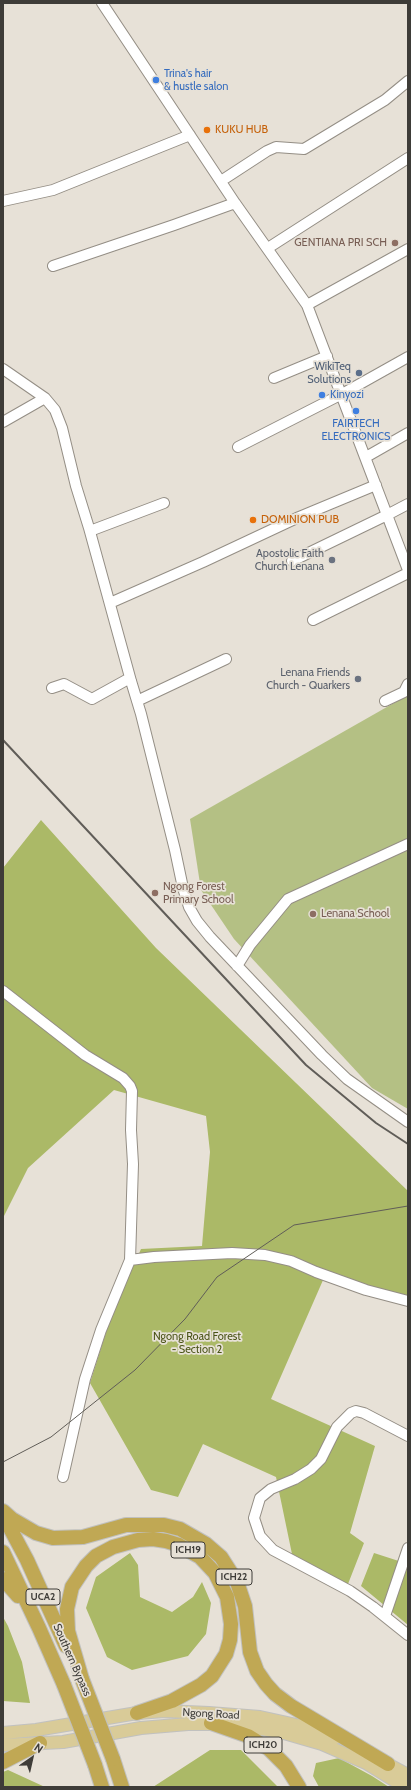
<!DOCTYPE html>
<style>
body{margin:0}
#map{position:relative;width:411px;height:1790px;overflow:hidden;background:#e7e1d7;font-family:Cabin,sans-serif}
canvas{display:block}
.frame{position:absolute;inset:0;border:4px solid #3e3c38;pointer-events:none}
.north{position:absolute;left:12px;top:1738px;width:40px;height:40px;-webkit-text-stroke:3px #e7e1d7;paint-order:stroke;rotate:34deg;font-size:11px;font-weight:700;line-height:16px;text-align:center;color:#3e3c38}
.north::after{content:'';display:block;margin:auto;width:14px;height:18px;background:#3e3c38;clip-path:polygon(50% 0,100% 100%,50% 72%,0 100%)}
</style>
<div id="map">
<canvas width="411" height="1790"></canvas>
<div class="frame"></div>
<div class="north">N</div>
</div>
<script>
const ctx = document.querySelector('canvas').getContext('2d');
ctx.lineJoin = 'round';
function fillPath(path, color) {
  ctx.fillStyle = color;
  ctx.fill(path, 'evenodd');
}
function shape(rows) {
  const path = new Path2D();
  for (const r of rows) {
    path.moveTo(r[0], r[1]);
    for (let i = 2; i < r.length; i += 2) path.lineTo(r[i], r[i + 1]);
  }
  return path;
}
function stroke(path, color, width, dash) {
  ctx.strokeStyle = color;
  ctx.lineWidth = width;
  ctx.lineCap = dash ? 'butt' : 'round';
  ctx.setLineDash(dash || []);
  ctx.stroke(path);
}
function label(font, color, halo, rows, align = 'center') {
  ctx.font = font + ' Cabin,sans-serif';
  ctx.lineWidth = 3.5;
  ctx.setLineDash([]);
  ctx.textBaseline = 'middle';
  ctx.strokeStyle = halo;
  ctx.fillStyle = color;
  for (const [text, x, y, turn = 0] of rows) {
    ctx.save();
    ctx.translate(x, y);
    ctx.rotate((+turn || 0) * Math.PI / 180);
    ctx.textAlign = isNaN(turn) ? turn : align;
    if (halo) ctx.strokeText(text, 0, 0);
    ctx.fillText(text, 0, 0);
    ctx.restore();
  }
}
const green = shape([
 [408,695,408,1109,372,1088,234,939,201,890,190,819]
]);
const forest = shape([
 [41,820,156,948,408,1191,408,1302,327,1271,271,1399,375,1446,350,1533,364,1543,348,1584,292,1554,276,1477,203,1444,178,1497,151,1490,90,1383,112,1313,141,1249,202,1246,210,1152,206,1116,114,1090,28,1168,3,1218,3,868],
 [130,1553,138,1565,140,1597,172,1612,193,1597,202,1582,211,1603,206,1634,188,1656,132,1670,107,1657,86,1608,96,1577],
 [374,1553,408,1564,408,1625,361,1586],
 [3,1617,8,1626,22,1662,30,1703,3,1701],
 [210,1750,241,1750,278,1787,153,1787],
 [339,1758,372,1776,389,1787,319,1787,313,1776,316,1763],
 [8,1770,45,1787,3,1787,3,1772]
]);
const minor = shape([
 [102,3,235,203,307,305,408,570],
 [221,181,267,151,276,147,304,149,385,100,408,81],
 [3,201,53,190,190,135],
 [268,248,408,158],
 [53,266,174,225,235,203],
 [307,305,408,249],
 [3,369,45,398,55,410,62,428,76,486,89,528,131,681,141,714,175,850,183,888,189,907,197,921,210,937,322,1055,347,1079,408,1122],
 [274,378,327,356],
 [3,422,45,398],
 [238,447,342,394,408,357],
 [366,457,408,433],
 [90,531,164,503],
 [292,561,387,515,408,504],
 [110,603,203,562,299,517,376,485],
 [313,620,408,573],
 [52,688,64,684,92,699,130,678],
 [137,701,226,659],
 [385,701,404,692,408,684],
 [237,966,250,945,288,899,408,844],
 [3,991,85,1055,123,1078,130,1086,132,1091,131,1130,133,1164,130,1260],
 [408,1436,364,1413,356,1411,351,1413,337,1427,321,1459,311,1469,295,1479,271,1489,260,1498,254,1518,260,1536,273,1550,350,1591,373,1607,408,1635],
 [63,1477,85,1379,101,1330,130,1260,154,1257,232,1253,265,1255,291,1261,316,1272,366,1290,408,1301],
 [385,1616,408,1548]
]);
const major = shape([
 [3,1733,36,1730,137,1713,165,1711,209,1713,260,1717,301,1726,335,1738],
 [3,1745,63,1742,141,1728,188,1724,235,1724,284,1733,322,1744,366,1763,405,1787],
 [380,1760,408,1775]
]);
const highway = shape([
 [3,1511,12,1519,36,1533,53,1538,83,1537,126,1525,164,1525,180,1529,206,1544,221,1557,237,1582,245,1606,250,1652,257,1671,266,1684,275,1694,291,1706,388,1764],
 [3,1515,27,1560,66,1646],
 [3,1552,39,1628,64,1685],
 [3,1579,18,1596],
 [82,1679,68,1631,67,1609,72,1587,86,1566,96,1556,113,1547,138,1540,153,1539,166,1541,179,1545,191,1552,200,1557,215,1573,227,1597,231,1624,230,1640,226,1654,212,1676,201,1685,172,1701,137,1713],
 [211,1723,248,1736,269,1749,286,1766,299,1787],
 [113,1759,122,1787],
 [3,1762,40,1743],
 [95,1765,102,1787]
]);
const tram = shape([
 [3,1462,51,1437,135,1370,185,1319,217,1277,294,1225,408,1206]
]);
const rail = shape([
 [3,740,306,1065,376,1123,408,1144]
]);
const highwayBridge = shape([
 [82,1679,113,1759],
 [64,1685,95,1765]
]);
const markers = [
 [156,80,4,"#3f7fe0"],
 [207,130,4,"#e8710a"],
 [395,243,4,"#8d6e63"],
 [359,373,4,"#5c6f8a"],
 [322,395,4,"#3f7fe0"],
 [356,411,4,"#3f7fe0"],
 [253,520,4,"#e8710a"],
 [332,560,4,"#6b7280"],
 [358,679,4,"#6b7280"],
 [155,893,4,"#8d6e63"],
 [313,914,4,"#8d6e63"]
];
const shields = [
 [188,1550,34],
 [234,1577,36],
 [43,1597,34],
 [263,1745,38]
];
const shieldNames = [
 ["ICH19",188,1550],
 ["ICH22",234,1577],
 ["UCA2",43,1597],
 ["ICH20",263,1745]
];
const shopNames = [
 ["Trina's hair",164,74],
 ["& hustle salon",164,87],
 ["Kinyozi",330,395],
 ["FAIRTECH",356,424,"center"],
 ["ELECTRONICS",356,437,"center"]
];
const foodNames = [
 ["KUKU HUB",215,130],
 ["DOMINION PUB",261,520]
];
const educationNames = [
 ["GENTIANA PRI SCH",387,243,"right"],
 ["Ngong Forest",163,887],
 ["Primary School",163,900],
 ["Lenana School",321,914]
];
const serviceNames = [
 ["WikiTeq",351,367],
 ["Solutions",351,380]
];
const worshipNames = [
 ["Apostolic Faith",324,554],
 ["Church Lenana",324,567],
 ["Lenana Friends",350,673],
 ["Church - Quarkers",350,686]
];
const parkNames = [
 ["Ngong Road Forest",197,1337],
 ["- Section 2",197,1350]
];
const streetNames = [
 ["Southern Bypass",72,1660,66],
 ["Ngong Road",211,1714,3]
];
fillPath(green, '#b4c084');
fillPath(forest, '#abb967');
stroke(minor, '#948e85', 12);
stroke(major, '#c1c1bf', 14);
stroke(highway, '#c1c1bf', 16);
stroke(minor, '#fff', 10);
stroke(major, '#d9cb98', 12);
stroke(highway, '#c0a854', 14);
stroke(tram, '#605d58', 1);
stroke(rail, '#605d58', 2);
stroke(highwayBridge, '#c1c1bf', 16, []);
stroke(highwayBridge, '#c0a854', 14);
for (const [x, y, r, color] of markers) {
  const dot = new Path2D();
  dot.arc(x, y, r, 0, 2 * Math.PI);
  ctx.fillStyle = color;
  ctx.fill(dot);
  stroke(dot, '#e7e1d7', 1.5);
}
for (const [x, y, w] of shields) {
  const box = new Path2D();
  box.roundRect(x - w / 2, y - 8, w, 16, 3);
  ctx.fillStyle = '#e7e1d7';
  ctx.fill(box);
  stroke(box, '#3e3c38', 1);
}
label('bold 10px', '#3e3c38', null, shieldNames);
label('11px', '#366cbe', '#e7e1d7', shopNames, 'left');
label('11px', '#c56008', '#e7e1d7', foodNames, 'left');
label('11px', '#785e54', '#e7e1d7', educationNames, 'left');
label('11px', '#4e5e75', '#e7e1d7', serviceNames, 'right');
label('11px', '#5b616d', '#e7e1d7', worshipNames, 'right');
label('11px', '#4b5418', '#e7e1d7', parkNames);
label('11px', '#3e3c38', '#e7e1d7', streetNames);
</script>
